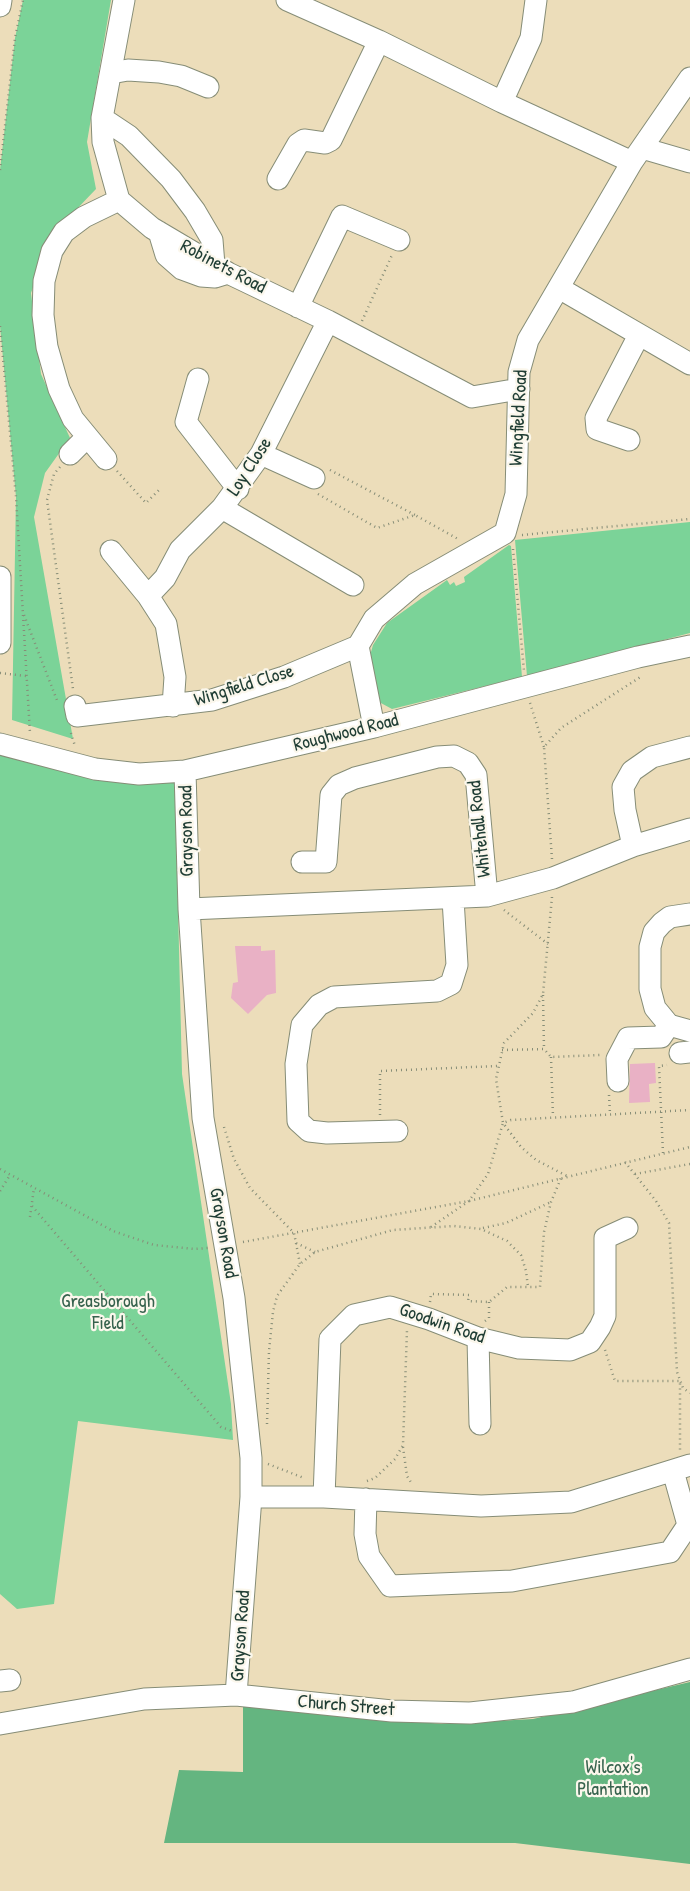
<!DOCTYPE html>
<style>
body{margin:0}
canvas{display:block;background:#ecddba}
</style>
<canvas width="690" height="1891"></canvas>
<script>
const ctx = document.querySelector('canvas').getContext('2d');
ctx.lineJoin = 'round';
function fillPath(path, color) {
  ctx.fillStyle = color;
  ctx.fill(path, 'evenodd');
}
function shape(rows) {
  const path = new Path2D();
  for (const r of rows) {
    path.moveTo(r[0], r[1]);
    for (let i = 2; i < r.length; i += 2) path.lineTo(r[i], r[i + 1]);
  }
  return path;
}
function stroke(path, color, width, dash) {
  ctx.strokeStyle = color;
  ctx.lineWidth = width;
  ctx.lineCap = dash ? 'butt' : 'round';
  ctx.setLineDash(dash || []);
  ctx.stroke(path);
}
function label(font, color, halo, rows, align = 'center') {
  ctx.font = font + ' "Patrick Hand",sans-serif';
  ctx.lineWidth = 4.5;
  ctx.setLineDash([]);
  ctx.textBaseline = 'middle';
  ctx.strokeStyle = halo;
  ctx.fillStyle = color;
  for (const [text, x, y, turn = 0] of rows) {
    ctx.save();
    ctx.translate(x, y);
    ctx.rotate((+turn || 0) * Math.PI / 180);
    ctx.textAlign = isNaN(turn) ? turn : align;
    if (halo) ctx.strokeText(text, 0, 0);
    ctx.fillText(text, 0, 0);
    ctx.restore();
  }
}
const green = shape([
 [23,0,111,0,87,142,96,189,51,236,31,293,41,374,70,438,45,473,34,517,73,739,12,720,16,497,0,326,0,170,15,38],
 [690,522,690,633,527,676,515,540],
 [509,545,511,546,522,677,392,709,379,702,369,659,373,645,387,623,447,580,450,585,454,582,456,586,465,582,464,577],
 [2,752,110,778,175,783,182,1074,231,1404,233,1440,78,1421,54,1604,17,1609,0,1594,0,756]
]);
const forest = shape([
 [690,1682,690,1864,515,1843,164,1843,179,1770,243,1772,243,1706,442,1724,533,1719]
]);
const building = shape([
 [235,946,261,946,261,951,275,950,276,993,267,995,248,1014,231,998,233,983,238,982],
 [655,1063,656,1083,649,1084,650,1102,629,1103,630,1064]
]);
const path = shape([
 [0,170,15,38,23,0],
 [362,321,392,255],
 [0,326,16,497,30,733],
 [60,467,54,474,47,500,73,689],
 [330,470,415,515],
 [117,471,146,503,159,490],
 [318,494,377,528,415,515,458,539],
 [522,535,690,519],
 [513,549,524,671],
 [24,615,58,703],
 [0,673,26,676],
 [530,703,544,747],
 [71,733,75,746],
 [552,859,544,747,561,728,642,676],
 [552,897,543,994,533,1013,504,1043,496,1079,503,1123,521,1147,536,1160,567,1176],
 [504,910,548,944],
 [543,995,544,1049],
 [502,1050,544,1049,551,1057,601,1055],
 [551,1057,553,1117],
 [609,1095,610,1114],
 [380,1115,380,1071,497,1066],
 [224,1127,234,1159,250,1188,294,1233,296,1243,315,1252],
 [663,1153,659,1066,667,1065],
 [625,1162,656,1201,669,1223,677,1372,683,1388,690,1393],
 [0,1169,113,1231,154,1245,194,1249,208,1248],
 [635,1174,690,1164],
 [0,1191,10,1175],
 [32,1206,221,1427,232,1431],
 [30,1217,34,1188],
 [431,1227,469,1201,488,1174,503,1123,511,1120,690,1110],
 [483,1228,506,1223,551,1202],
 [243,1242,469,1201,690,1147],
 [296,1243,300,1264],
 [430,1302,431,1294,469,1295,468,1301,489,1302,507,1287,540,1287,544,1232,551,1202,561,1178],
 [485,1321,489,1318,489,1302],
 [605,1350,615,1381,680,1381,680,1450],
 [267,1424,269,1351,273,1312,277,1296,300,1264,315,1252,393,1230,454,1226,481,1229,507,1241,521,1255,526,1271,528,1287],
 [403,1447,407,1476,412,1484],
 [268,1464,304,1478],
 [367,1481,375,1478,395,1459,403,1445,407,1330]
]);
const minor = shape([
 [124,0,102,118,103,142,119,200,152,228,228,273,328,321,472,397,519,389],
 [287,0,379,41,502,102,632,162],
 [0,6,1,0],
 [111,73,128,70,159,72,181,76,208,87],
 [502,102,531,38,536,0],
 [102,118,129,136,171,179,195,211,212,240,214,265],
 [642,148,690,162],
 [278,179,298,144,304,140,325,143,331,140,379,41],
 [159,232,166,255,182,269,201,276,215,277,228,273],
 [559,288,690,364],
 [298,307,342,216,399,240],
 [198,379,186,422,238,489],
 [629,440,597,429,596,418,639,335],
 [70,454,87,437],
 [261,454,314,478],
 [106,459,73,419,59,389,47,347,43,315,44,281,52,251,64,232,84,217,119,200],
 [222,508,353,585],
 [111,551,148,596,166,624,175,677,173,706],
 [0,577,0,643],
 [148,596,165,578,180,550,222,508,261,454,328,321],
 [75,706,77,716,212,700,284,677,358,646],
 [374,727,358,646,374,619,415,584,505,533,516,494,519,372,528,340,632,162,690,78],
 [0,744,95,769,139,774,185,771,374,727,638,657,690,646],
 [185,771,189,909,203,1118,234,1298,251,1458,251,1497,236,1695],
 [633,846,625,810,623,787,632,771,652,757,690,747],
 [302,862,326,862,331,795,339,785,355,778,437,757,454,756,468,763,476,775,487,896],
 [189,909,487,896,553,878,633,846,690,829],
 [690,914,670,917,662,923,654,932,650,947,650,989,655,1008,669,1025,690,1031],
 [680,1053,690,1052],
 [618,1081,617,1059,628,1038,661,1037,669,1025],
 [397,1131,327,1133,309,1131,298,1121,296,1064,302,1025,319,1005,334,997,437,991,451,984,457,965,453,899],
 [478,1338,480,1424],
 [251,1497,324,1497,481,1506,571,1502,690,1465],
 [324,1497,330,1339,354,1315,390,1307,429,1319,478,1338,519,1348,570,1350,590,1342,600,1327,605,1316,605,1238,627,1228],
 [366,1499,365,1534,369,1556,390,1586,512,1581,670,1552,688,1525,673,1471],
 [0,1681,10,1680],
 [0,1724,144,1699,236,1695,392,1711,470,1713,573,1702,690,1669]
]);
const streetNames = [
 ["Robinets Road",223,267,28],
 ["Wingfield Road",519,418,-87],
 ["Loy Close",250,467,-57],
 ["Wingfield Close",244,686,-17],
 ["Roughwood Road",346,733,-14],
 ["Whitehall Road",480,829,-96],
 ["Grayson Road",187,831,-91],
 ["Grayson Road",223,1233,80],
 ["Goodwin Road",442,1324,19],
 ["Grayson Road",241,1636,-86],
 ["Church Street",346,1706,5]
];
const parkNames = [
 ["Greasborough",108,1302],
 ["Field",108,1324],
 ["Wilcox's",613,1768],
 ["Plantation",613,1790]
];
fillPath(green, '#7bd398');
fillPath(forest, '#64b580');
fillPath(building, '#e9b1c5');
stroke(minor, '#868d77', 23);
stroke(path, '#868d77', 2.5, [1, 4]);
stroke(minor, '#fff', 21);
label('19px', '#1f3d34', '#fbf7ec', streetNames);
label('19px', '#36624d', '#fbf7ec', parkNames);
</script>
